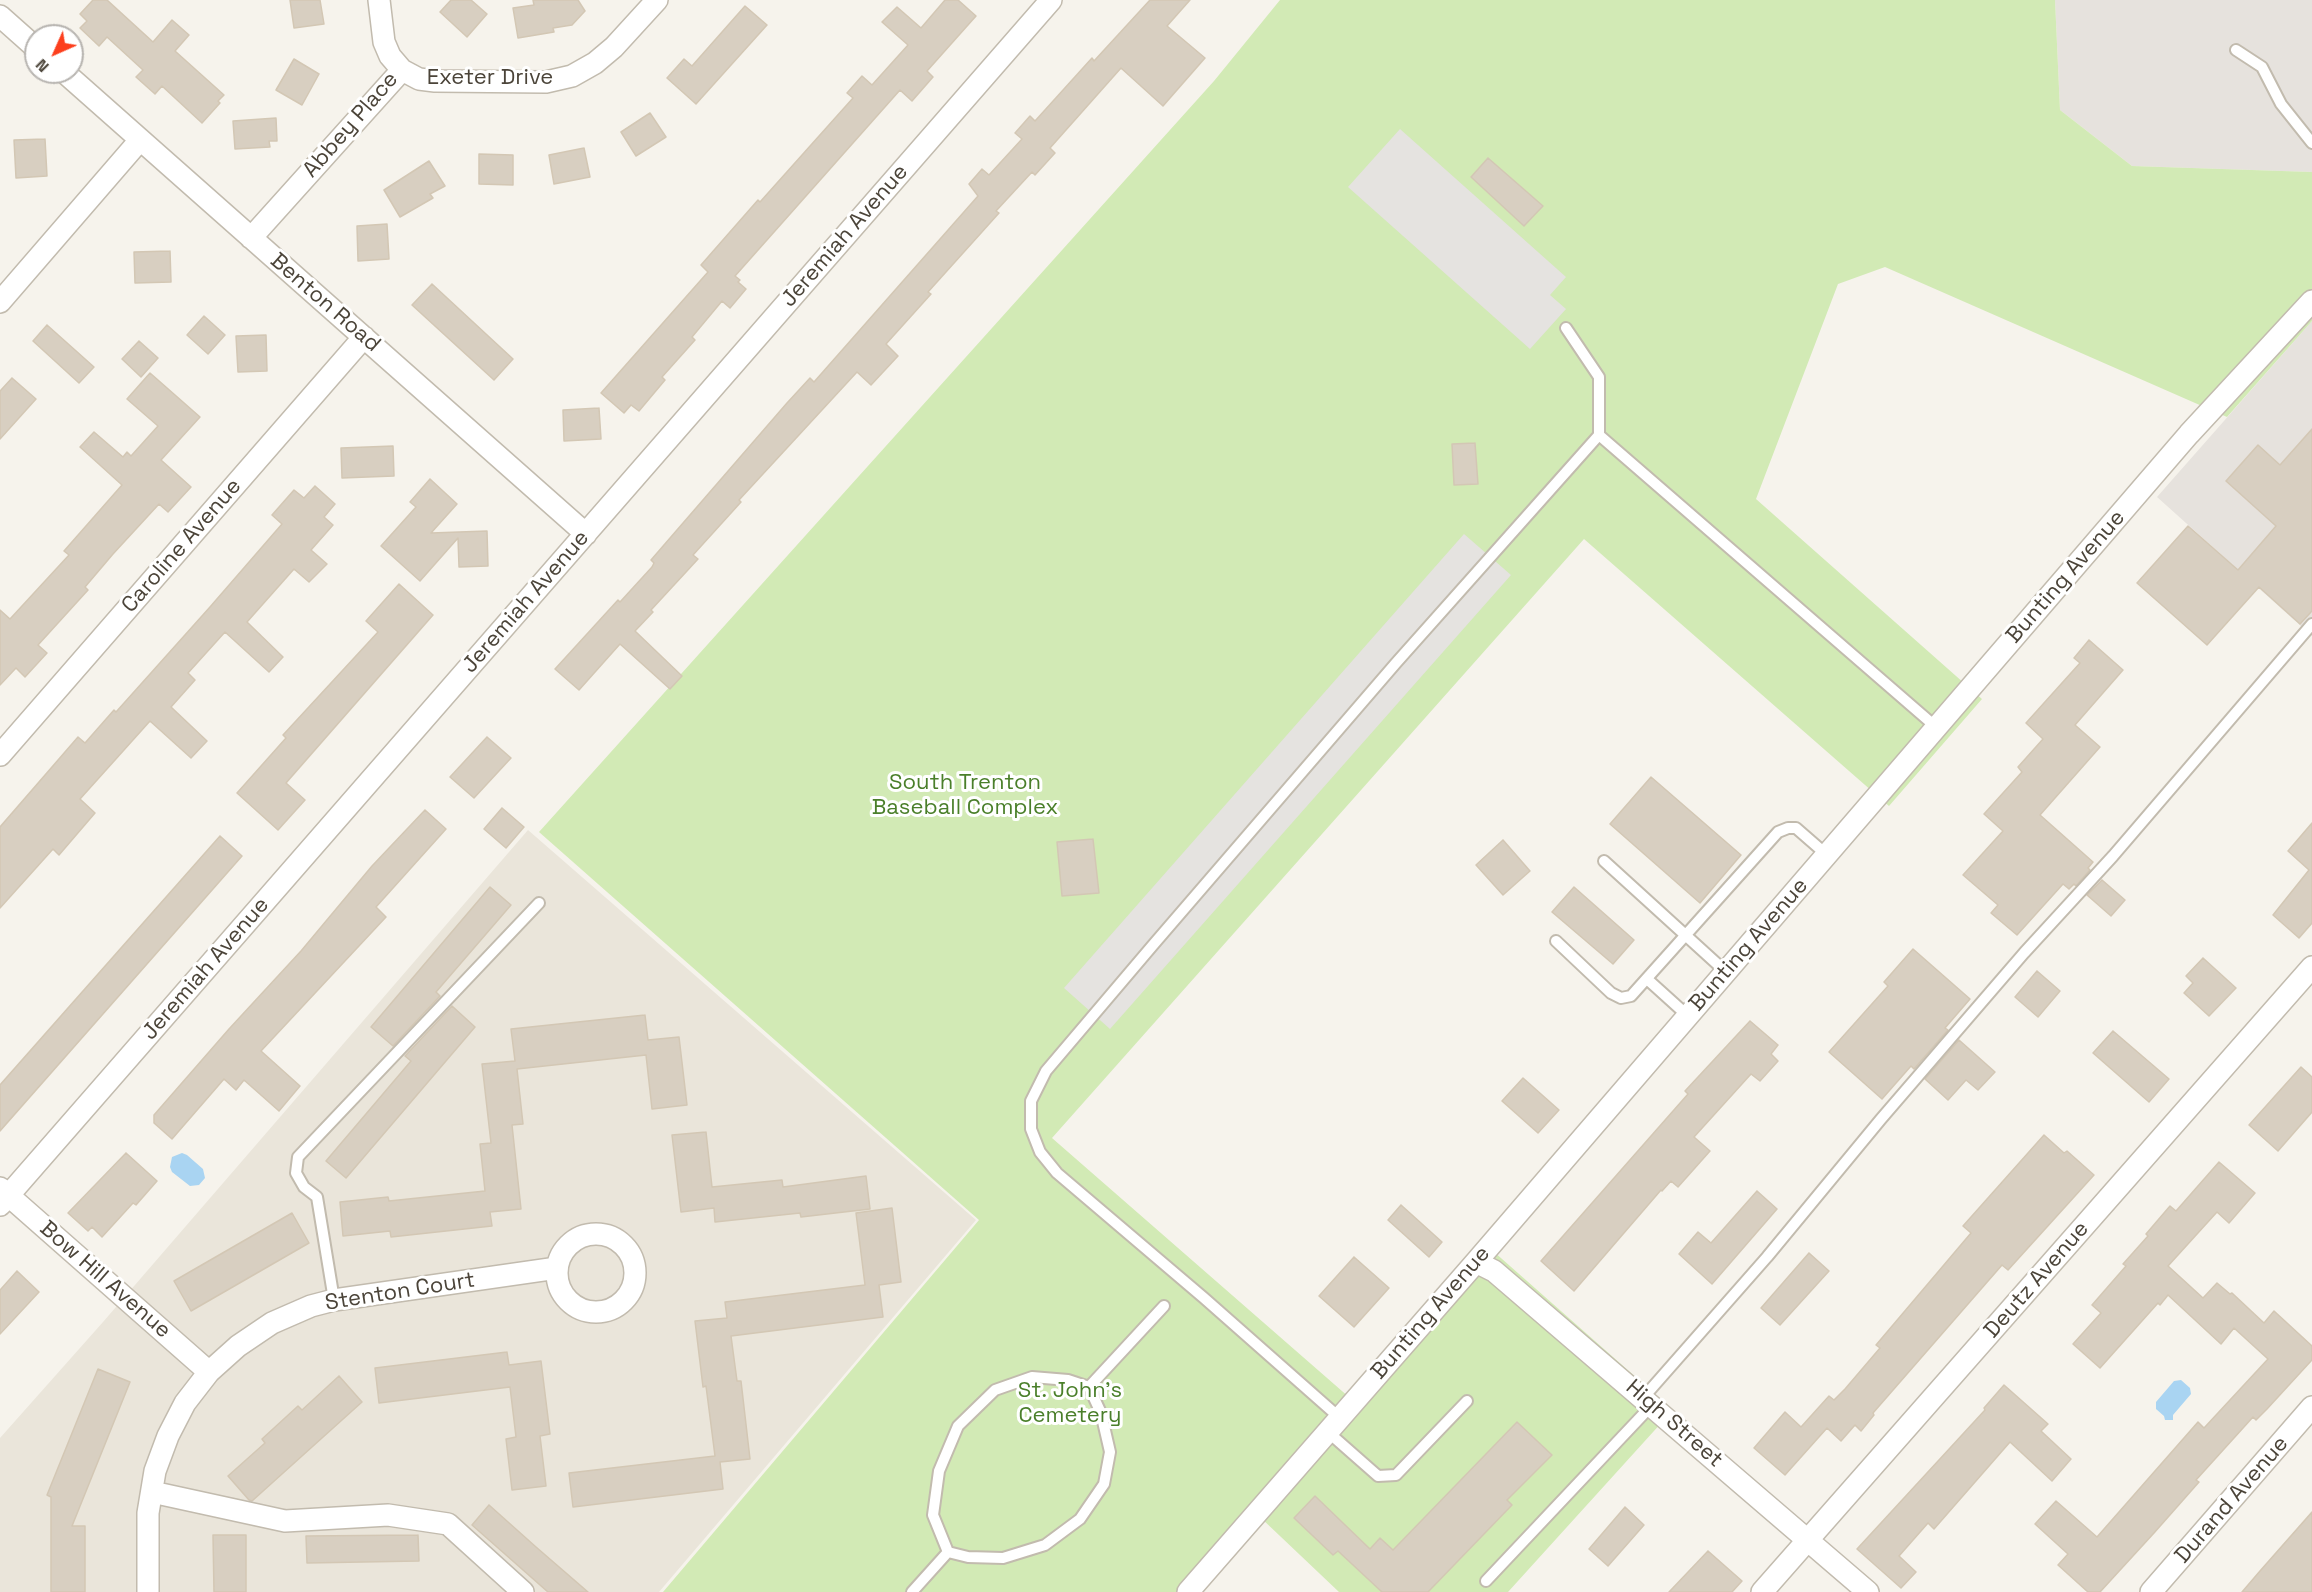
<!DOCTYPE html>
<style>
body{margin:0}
#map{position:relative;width:2312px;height:1592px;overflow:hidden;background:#f6f3ec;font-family:"Space Grotesk",sans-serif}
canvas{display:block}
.north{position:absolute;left:24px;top:24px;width:60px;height:60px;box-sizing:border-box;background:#fff;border:2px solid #b7b4b0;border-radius:50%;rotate:225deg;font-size:16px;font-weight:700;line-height:24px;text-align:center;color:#4b4439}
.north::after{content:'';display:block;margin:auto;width:21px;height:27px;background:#fc3f1d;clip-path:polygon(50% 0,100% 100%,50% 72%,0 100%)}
</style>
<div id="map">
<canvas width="2312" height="1592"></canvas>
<div class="north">N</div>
</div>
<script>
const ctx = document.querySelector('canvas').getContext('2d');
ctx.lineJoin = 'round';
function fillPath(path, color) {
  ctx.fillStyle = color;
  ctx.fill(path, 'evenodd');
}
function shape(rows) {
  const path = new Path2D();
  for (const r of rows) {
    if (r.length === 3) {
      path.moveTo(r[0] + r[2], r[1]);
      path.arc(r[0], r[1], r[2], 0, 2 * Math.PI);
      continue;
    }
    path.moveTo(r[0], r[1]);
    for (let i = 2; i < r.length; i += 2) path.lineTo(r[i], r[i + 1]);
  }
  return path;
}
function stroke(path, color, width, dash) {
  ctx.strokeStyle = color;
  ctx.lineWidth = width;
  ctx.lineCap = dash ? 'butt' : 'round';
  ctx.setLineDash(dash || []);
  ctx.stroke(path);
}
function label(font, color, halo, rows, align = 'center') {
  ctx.font = font + ' "Space Grotesk",sans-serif';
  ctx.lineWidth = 6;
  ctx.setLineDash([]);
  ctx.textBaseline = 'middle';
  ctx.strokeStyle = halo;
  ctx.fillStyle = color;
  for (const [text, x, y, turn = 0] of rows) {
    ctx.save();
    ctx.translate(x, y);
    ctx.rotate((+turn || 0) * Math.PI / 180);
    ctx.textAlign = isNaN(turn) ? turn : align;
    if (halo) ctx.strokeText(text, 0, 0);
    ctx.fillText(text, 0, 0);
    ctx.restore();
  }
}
const residential = shape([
 [528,830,976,1220,659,1592,0,1592,0,1438,103,1322]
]);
const industrial = shape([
 [2055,0,2312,0,2312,172,2132,166,2060,110],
 [2312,321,2312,636,2157,497]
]);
const green = shape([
 [1280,0,2055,0,2060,110,2132,166,2312,172,2312,321,2227,417,1885,267,1838,284,1756,499,1982,699,1889,806,1584,539,1052,1138,1358,1405,1493,1251,1673,1410,1508,1592,1339,1592,1261,1518,1196,1592,663,1592,979,1220,539,832,1214,81]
]);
const parking = shape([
 [1400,129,1566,277,1550,295,1566,309,1530,349,1348,187],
 [1464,534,1511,575,1110,1029,1064,988]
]);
const water = shape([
 [182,1153,187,1155,203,1169,205,1178,199,1185,190,1186,172,1172,170,1167,172,1157],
 [2181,1380,2190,1388,2191,1394,2173,1415,2173,1420,2165,1420,2164,1416,2156,1409,2156,1402,2174,1381]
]);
const building = shape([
 [93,0,107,0,153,42,172,20,189,35,175,51,224,95,218,101,220,103,202,123,162,86,155,94,136,77,143,70,107,37,99,46,80,28,87,21,80,14,93,0],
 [290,0,320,0,324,24,294,28,290,0],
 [451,0,471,0,487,14,467,37,440,12,451,0],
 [533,0,578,0,585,11,572,25,553,28,554,32,518,38,513,8,534,5,533,0],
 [945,0,958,0,976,16,927,71,933,77,912,101,900,90,735,276,740,280,738,282,746,289,730,308,722,301,692,337,695,340,662,377,665,380,639,411,631,405,624,413,601,393,708,272,701,265,758,200,760,202,853,98,847,93,862,76,872,85,908,45,882,22,897,7,921,28,945,0],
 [1150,0,1190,0,1167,26,1205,58,1163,106,1121,68,1050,148,1055,153,1035,175,1032,172,996,211,999,213,928,292,931,294,886,344,898,356,871,385,857,372,739,500,741,502,693,555,698,559,651,610,653,612,635,631,682,676,670,689,620,644,579,690,555,669,618,600,620,602,652,567,654,563,651,560,787,403,810,378,814,382,978,196,969,184,982,169,989,175,1022,139,1015,133,1030,116,1035,121,1092,58,1094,61,1150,0],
 [745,6,767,25,696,104,667,78,684,59,692,66,745,6],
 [294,59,319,74,302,105,276,90,294,59],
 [650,113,666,137,636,156,621,132,650,113],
 [276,118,277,141,269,141,270,147,235,149,233,121,276,118],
 [45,139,47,176,16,178,14,140,45,139],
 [584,148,590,177,554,184,549,155,584,148],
 [479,154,513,155,513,185,479,184,479,154],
 [1488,158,1543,206,1524,226,1471,177,1488,158],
 [429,161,445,186,430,194,433,198,400,217,384,190,429,161],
 [387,224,389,259,358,261,357,226,387,224],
 [170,251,171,282,135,283,134,252,170,251],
 [432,284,513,359,494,380,412,305,432,284],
 [204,316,225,335,208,354,187,335,204,316],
 [47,325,94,367,79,383,33,341,47,325],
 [266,335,267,371,238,372,236,336,266,335],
 [139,341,158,358,141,377,122,359,139,341],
 [150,373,200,417,161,460,191,487,168,512,159,504,113,554,85,587,88,590,38,645,47,653,25,677,16,668,0,685,0,610,10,619,69,555,64,551,122,485,80,447,94,432,123,457,127,452,131,456,158,426,127,399,150,373],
 [12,378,36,399,0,439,0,391,12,378],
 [599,408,601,439,564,441,563,410,599,408],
 [2312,429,2312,611,2300,624,2259,587,2207,645,2137,583,2188,526,2238,570,2276,526,2226,481,2258,445,2280,465,2312,429],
 [1475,443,1478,484,1454,485,1452,444,1475,443],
 [393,446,394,476,342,478,341,448,393,446],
 [430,479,457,504,431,533,487,531,488,566,459,567,458,538,420,581,381,546,416,507,410,502,430,479],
 [315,486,335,504,324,517,333,525,311,550,327,564,309,582,294,569,247,622,283,657,269,672,225,632,188,673,195,680,171,707,207,741,191,758,150,721,80,799,95,813,59,855,53,849,0,908,0,827,78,737,85,743,114,710,116,712,210,607,282,524,272,515,294,490,304,498,315,486],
 [399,584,433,615,286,783,305,800,278,830,237,793,286,738,283,735,378,632,366,621,399,584],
 [2089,640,2123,670,2075,725,2100,747,2040,815,2093,862,2088,868,2090,870,2076,886,2074,884,2069,889,2063,884,2017,935,1991,913,1998,905,1963,875,2003,831,1984,814,2022,772,2018,767,2043,739,2026,723,2080,663,2074,658,2089,640],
 [487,737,511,758,474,798,450,777,487,737],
 [1651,777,1741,855,1700,903,1610,824,1651,777],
 [502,808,524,827,506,848,484,829,502,808],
 [425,810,446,829,376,907,386,917,261,1051,300,1086,279,1111,244,1080,236,1090,224,1079,172,1139,154,1123,154,1115,229,1029,301,951,372,866,425,810],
 [2312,823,2312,923,2299,938,2273,915,2309,870,2288,851,2312,823],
 [220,836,242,856,0,1131,0,1085,220,836],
 [1093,839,1099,893,1062,896,1057,842,1093,839],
 [1503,840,1530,871,1503,895,1476,865,1503,840],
 [2102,880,2125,900,2111,916,2087,895,2102,880],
 [490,887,511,905,436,992,440,996,393,1046,371,1027,490,887],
 [1574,887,1634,940,1613,964,1552,912,1574,887],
 [1913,949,1970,999,1945,1028,1948,1030,1914,1069,1911,1066,1882,1099,1829,1052,1888,986,1884,982,1913,949],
 [2203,958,2236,988,2209,1016,2184,993,2193,983,2186,976,2203,958],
 [2037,971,2060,991,2038,1017,2015,997,2037,971],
 [452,1006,475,1027,346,1178,326,1161,411,1061,405,1056,452,1006],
 [645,1015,648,1040,679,1037,687,1105,652,1109,646,1055,517,1069,523,1124,512,1125,521,1209,490,1212,492,1226,391,1237,390,1231,343,1236,340,1202,388,1197,389,1201,485,1191,480,1144,491,1143,482,1064,515,1061,511,1029,645,1015],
 [1750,1021,1778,1045,1771,1054,1778,1061,1760,1081,1751,1074,1694,1137,1710,1151,1678,1187,1671,1181,1662,1191,1661,1190,1574,1291,1541,1261,1688,1094,1685,1091,1750,1021],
 [2113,1031,2169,1079,2149,1102,2093,1053,2113,1031],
 [1959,1040,1995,1072,1978,1090,1966,1080,1948,1100,1925,1079,1959,1040],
 [2301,1067,2312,1077,2312,1112,2278,1151,2249,1125,2301,1067],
 [1523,1078,1559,1110,1538,1133,1502,1101,1523,1078],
 [706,1132,712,1187,782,1180,783,1187,866,1176,870,1209,801,1217,800,1213,715,1222,714,1208,681,1212,672,1135,706,1132],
 [2044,1135,2064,1153,2067,1151,2094,1175,2008,1270,2002,1265,1873,1413,1874,1415,1861,1431,1855,1425,1841,1441,1827,1428,1785,1475,1754,1448,1785,1412,1801,1427,1829,1396,1834,1400,1845,1389,1880,1348,1876,1345,1971,1233,1963,1226,2044,1135],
 [126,1153,157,1181,136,1205,133,1203,102,1237,92,1227,88,1231,68,1213,126,1153],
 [2219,1162,2255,1193,2229,1223,2217,1212,2168,1266,2203,1298,2217,1283,2230,1294,2232,1293,2264,1323,2274,1311,2312,1346,2312,1360,2267,1409,2256,1420,2253,1417,2196,1480,2199,1482,2154,1533,2100,1592,2088,1592,2058,1565,2068,1554,2035,1524,2056,1501,2097,1537,2198,1422,2204,1428,2268,1359,2234,1328,2221,1344,2168,1295,2160,1305,2158,1303,2100,1368,2073,1344,2101,1313,2092,1305,2126,1266,2123,1264,2148,1236,2146,1234,2170,1206,2176,1211,2219,1162],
 [1757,1191,1777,1209,1712,1284,1679,1254,1698,1232,1711,1243,1757,1191],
 [1401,1205,1442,1242,1429,1257,1388,1220,1401,1205],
 [892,1208,901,1282,879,1285,883,1317,731,1336,737,1381,741,1381,750,1459,720,1462,723,1489,573,1507,569,1473,715,1456,706,1386,703,1387,695,1321,727,1318,725,1302,865,1285,856,1213,892,1208],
 [292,1213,309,1243,191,1311,174,1281,292,1213],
 [1809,1253,1829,1271,1780,1325,1761,1308,1809,1253],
 [1354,1257,1389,1288,1354,1327,1319,1296,1354,1257],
 [17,1271,39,1292,0,1334,0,1290,17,1271],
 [507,1352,509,1365,541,1361,550,1434,540,1436,546,1486,512,1490,506,1439,516,1437,510,1387,379,1403,375,1368,507,1352],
 [98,1369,130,1382,72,1526,85,1526,85,1592,51,1592,51,1497,47,1495,98,1369],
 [339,1376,362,1402,252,1501,249,1500,228,1476,265,1443,262,1439,298,1406,302,1410,339,1376],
 [2004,1385,2048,1424,2041,1431,2071,1459,2052,1481,2010,1442,1934,1529,1928,1523,1899,1556,1916,1572,1901,1588,1857,1549,1985,1410,1984,1408,2004,1385],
 [1517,1422,1552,1455,1507,1500,1512,1505,1428,1592,1382,1592,1338,1551,1333,1555,1294,1518,1315,1496,1370,1549,1380,1538,1393,1550,1517,1422],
 [489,1505,536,1547,588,1592,548,1592,472,1525,489,1505],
 [1625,1507,1644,1525,1608,1566,1589,1549,1625,1507],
 [2312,1512,2312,1592,2242,1592,2260,1571,2312,1512],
 [213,1535,246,1535,246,1592,214,1592,213,1535],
 [418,1535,419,1561,307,1563,306,1536,418,1535],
 [1708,1551,1742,1581,1732,1592,1669,1592,1708,1551]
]);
const lane = shape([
 [2236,50,2262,67,2281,104,2312,143],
 [1599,435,1936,727],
 [1604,861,1726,972],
 [1556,941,1611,993,1621,998,1631,996,1778,832,1788,828,1796,828,1827,855],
 [1647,979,1688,1016],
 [334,1300,317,1197,304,1187,296,1173,298,1157,539,903],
 [1032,1377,1068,1380,1089,1387,1101,1413,1110,1452,1104,1484,1080,1519,1045,1545,1003,1558,968,1557,948,1552,933,1515,939,1471,958,1426,995,1390,1032,1377],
 [1089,1387,1164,1306],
 [1643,1398,1767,1257,1881,1119,2024,953,2113,856,2312,624],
 [1340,1418,1204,1298,1057,1173,1040,1152,1031,1129,1031,1101,1046,1071,1153,945,1396,663,1599,435,1599,377,1566,328],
 [1328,1432,1378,1476,1396,1475,1467,1401],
 [1486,1581,1652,1405],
 [912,1592,948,1552]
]);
const street = shape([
 [379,0,384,42,390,56,402,70,419,79,435,81,546,82,572,76,595,63,614,47,657,0],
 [0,16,36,48],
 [64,72,586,534],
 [251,238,402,70],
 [0,302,140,140],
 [0,755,364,337],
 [0,1188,209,1372],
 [0,1205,1051,0],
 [596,1273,39],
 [1476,1262,1494,1271,1868,1592],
 [152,1492,285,1521,388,1515,448,1524,523,1592],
 [148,1592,148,1513,155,1471,168,1436,185,1403,209,1372,238,1346,272,1323,311,1306,334,1300,557,1268],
 [1188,1592,1476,1262,2189,434,2312,301],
 [1762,1592,2312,967],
 [2151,1592,2312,1407]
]);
const streetNames = [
 ["Exeter Drive",490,78],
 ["Abbey Place",351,125,-49],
 ["Jeremiah Avenue",845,236,-49],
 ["Benton Road",325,303,41],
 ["Caroline Avenue",182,546,-49],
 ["Bunting Avenue",2066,577,-49],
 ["Jeremiah Avenue",526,602,-49],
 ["Bunting Avenue",1749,945,-49],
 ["Jeremiah Avenue",206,969,-49],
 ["Bow Hill Avenue",105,1280,41],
 ["Deutz Avenue",2037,1280,-49],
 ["Stenton Court",400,1292,-9],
 ["Bunting Avenue",1431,1313,-49],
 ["High Street",1674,1424,41],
 ["Durand Avenue",2232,1500,-49]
];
const parkNames = [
 ["South Trenton",965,783],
 ["Baseball Complex",965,808],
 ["St. John's",1070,1391],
 ["Cemetery",1070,1416]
];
fillPath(residential, '#eae5da');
fillPath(industrial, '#e6e2dd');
fillPath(green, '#d2eab5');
fillPath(parking, '#e5e3e0');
fillPath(water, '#a9d4f2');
fillPath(building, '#d8cfc1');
stroke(building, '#d3c7b4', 1.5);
stroke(lane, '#c2bbae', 14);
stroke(street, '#c2bbae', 24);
stroke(lane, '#fff', 10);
stroke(street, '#fff', 21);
label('22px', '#4b4439', '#fff', streetNames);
label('22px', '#4a7f2a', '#fff', parkNames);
</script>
